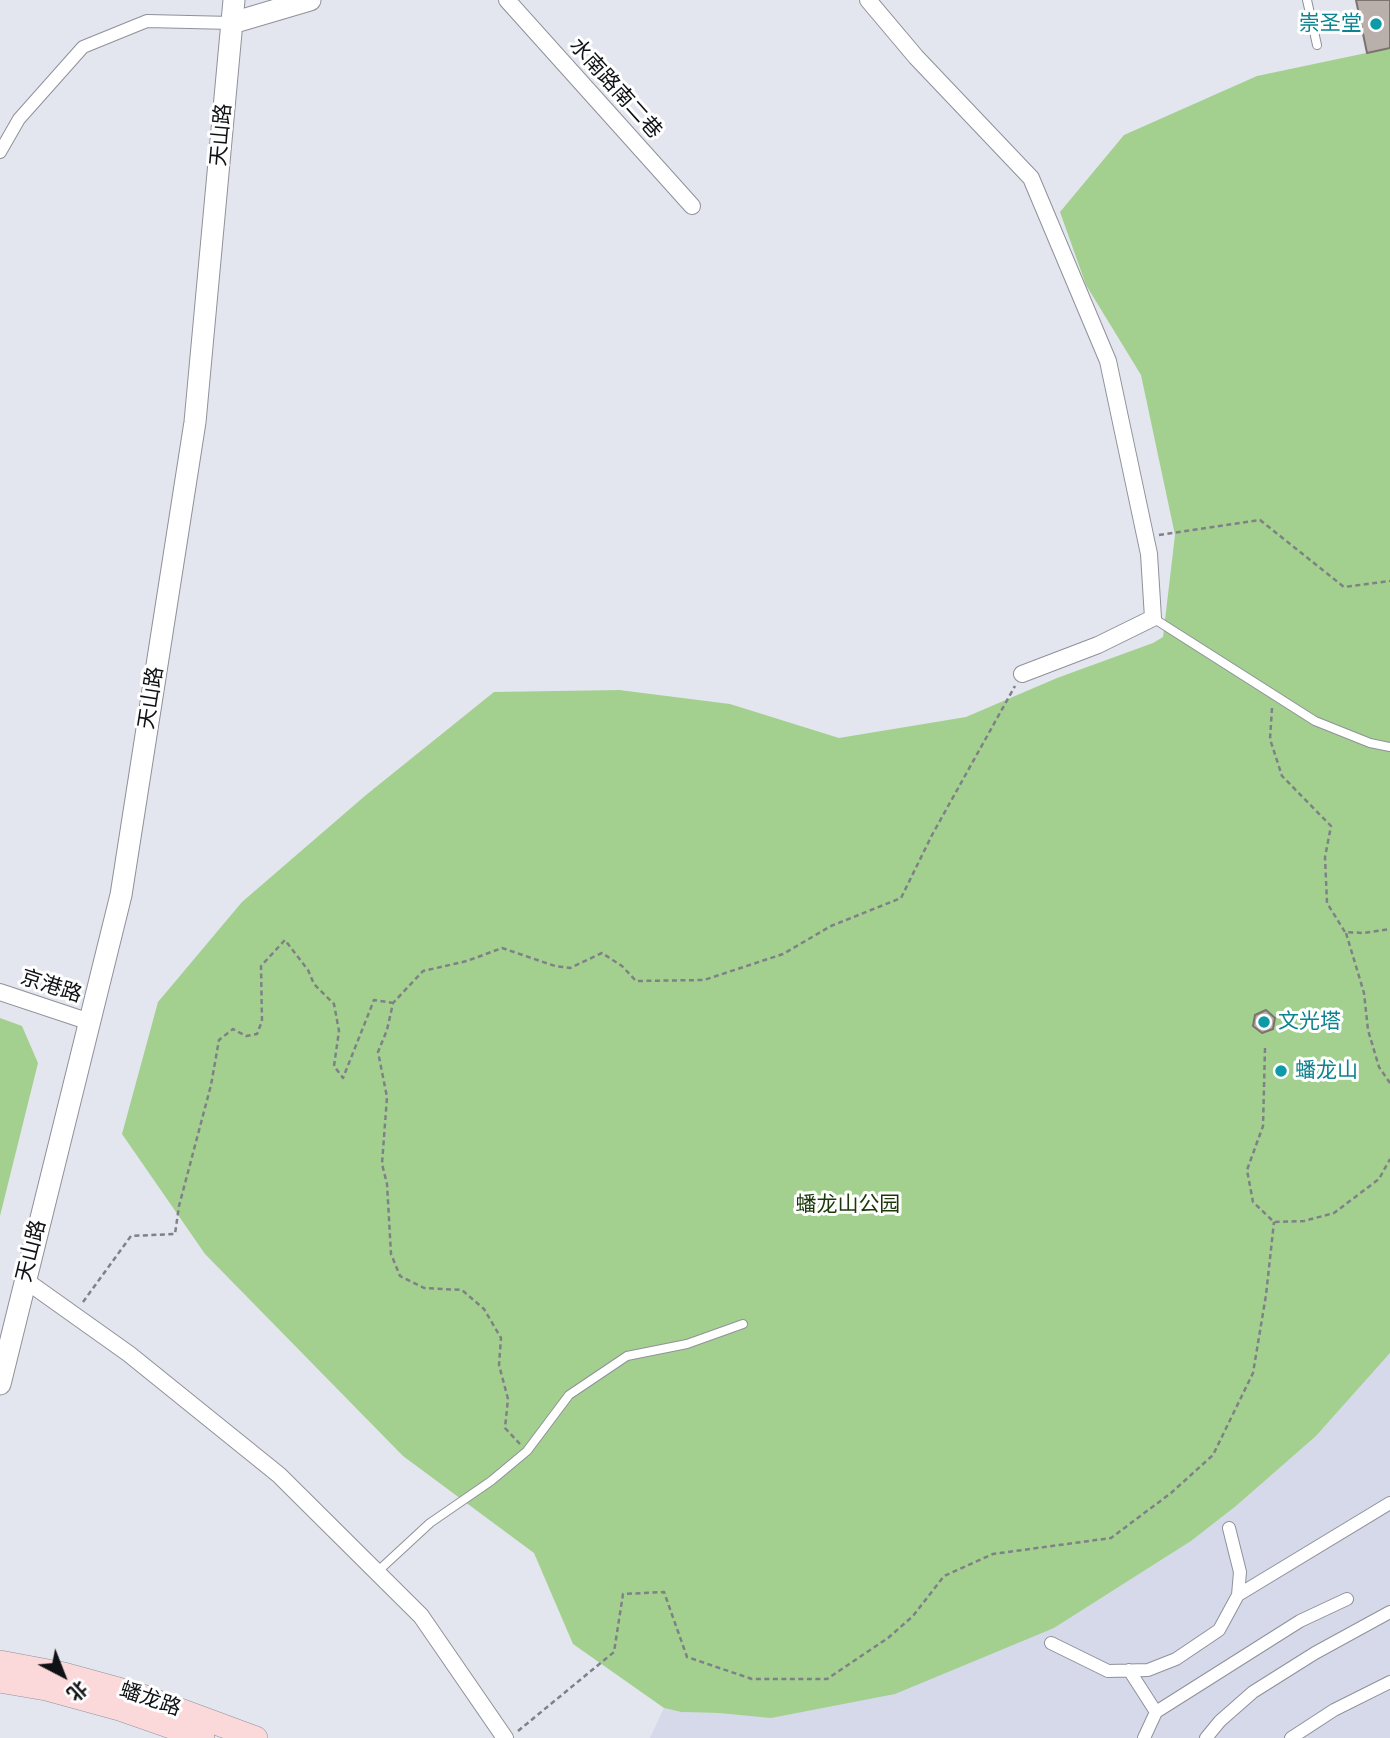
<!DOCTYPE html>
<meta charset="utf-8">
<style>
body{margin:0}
#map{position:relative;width:1390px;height:1738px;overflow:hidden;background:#e3e5ef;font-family:"Varela Round","Noto Sans SC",sans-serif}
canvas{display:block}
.north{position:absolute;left:28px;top:1640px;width:70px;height:70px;-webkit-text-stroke:5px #fff;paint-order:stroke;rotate:138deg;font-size:19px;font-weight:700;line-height:28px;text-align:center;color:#101114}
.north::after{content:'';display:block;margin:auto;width:24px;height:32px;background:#101114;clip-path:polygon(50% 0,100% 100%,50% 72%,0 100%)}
</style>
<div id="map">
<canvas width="1390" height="1738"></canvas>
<div class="north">北</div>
</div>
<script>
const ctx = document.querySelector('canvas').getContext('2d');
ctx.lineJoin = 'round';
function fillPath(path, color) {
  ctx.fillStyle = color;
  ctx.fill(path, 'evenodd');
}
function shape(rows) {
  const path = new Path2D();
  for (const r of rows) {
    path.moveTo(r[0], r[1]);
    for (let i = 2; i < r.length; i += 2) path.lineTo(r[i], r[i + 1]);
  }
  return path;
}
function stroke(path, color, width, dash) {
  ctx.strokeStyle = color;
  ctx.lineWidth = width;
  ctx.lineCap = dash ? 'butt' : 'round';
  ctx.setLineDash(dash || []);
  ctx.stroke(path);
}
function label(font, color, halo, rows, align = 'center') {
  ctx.font = font + ' "Varela Round","Noto Sans SC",sans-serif';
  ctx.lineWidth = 6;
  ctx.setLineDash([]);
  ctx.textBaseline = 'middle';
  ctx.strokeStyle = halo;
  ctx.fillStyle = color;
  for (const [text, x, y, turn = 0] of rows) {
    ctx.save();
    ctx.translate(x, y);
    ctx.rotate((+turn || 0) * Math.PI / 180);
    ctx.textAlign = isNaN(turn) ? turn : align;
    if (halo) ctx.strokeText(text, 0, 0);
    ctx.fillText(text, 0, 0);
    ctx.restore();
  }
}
const built = shape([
 [1390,1353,1390,1738,650,1738,664,1708,681,1712,719,1713,1054,1628,1191,1541,1236,1506,1316,1436]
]);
const green = shape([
 [1390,48,1390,1353,1316,1436,1236,1506,1191,1541,1054,1628,895,1694,771,1718,719,1713,681,1712,664,1708,573,1644,534,1553,403,1456,205,1254,122,1134,158,1002,242,902,366,795,494,692,619,690,730,704,839,738,966,717,1057,678,1153,643,1163,637,1175,535,1141,375,1086,285,1060,212,1124,135,1257,76],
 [0,1018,22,1026,38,1063,0,1216]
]);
const building = shape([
 [1356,0,1390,0,1390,48,1367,53,1356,0],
 [1266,1010,1275,1018,1273,1029,1262,1033,1253,1026,1255,1015,1266,1010]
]);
const path = shape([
 [1159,535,1260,520,1344,587,1390,581],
 [1272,708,1270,739,1282,776,1331,826,1325,857,1327,903,1345,932,1364,933,1390,929],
 [1346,933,1364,993,1368,1030,1379,1067,1390,1083],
 [1265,1048,1263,1126,1247,1170,1253,1202,1274,1222,1304,1221,1334,1213,1379,1179,1390,1159],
 [83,1302,131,1236,175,1234,179,1206,211,1085,219,1040,233,1029,246,1036,257,1034,262,1021,261,966,285,940,308,970,314,984,334,1004,339,1031,334,1066,343,1078,374,1000,393,1003],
 [520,1444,505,1428,508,1399,499,1365,501,1338,484,1309,462,1290,424,1288,400,1276,391,1254,387,1184,382,1164,387,1097,378,1052,387,1030,393,1003,423,971,467,961,502,948,555,966,570,968,602,953,622,966,636,981,704,980,783,954,831,926,901,898,932,835,1015,686],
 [518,1731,614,1652,623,1594,664,1592,687,1657,752,1679,827,1679,888,1638,913,1616,944,1576,993,1554,1111,1538,1171,1493,1213,1455,1253,1373,1266,1295,1274,1222]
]);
const service = shape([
 [1307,0,1317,45],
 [1153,618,1315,721,1370,743,1390,747],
 [377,1572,430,1523,491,1481,527,1451,569,1395,627,1356,687,1344,743,1324]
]);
const pedestrian = shape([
 [0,152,19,119,83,47,147,21,232,23],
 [1238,1595,1390,1503],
 [1051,1643,1108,1671,1148,1670,1176,1659,1219,1630,1238,1595,1240,1572,1229,1528],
 [1129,1670,1156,1712],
 [1144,1738,1156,1712,1300,1621,1347,1599],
 [1206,1738,1220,1721,1253,1692,1315,1653,1390,1612],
 [1291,1738,1334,1710,1390,1682]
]);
const minor = shape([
 [507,0,692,206],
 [868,0,916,57,1031,178,1108,361,1149,554,1153,618,1098,645,1022,674],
 [0,992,90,1022],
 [25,1280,129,1354,279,1475,421,1616,505,1738]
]);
const tertiary = shape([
 [232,23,310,0],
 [0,1384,121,895,195,422,234,0]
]);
const secondary = shape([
 [0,1662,64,1674,137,1694,256,1738],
 [0,1681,46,1689,119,1709,203,1738]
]);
const markers = [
 [1376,24,7,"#0f9aa8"],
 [1264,1022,7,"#0f9aa8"],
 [1281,1071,7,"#0f9aa8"]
];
const cultureNames = [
 ["崇圣堂",1362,24,"right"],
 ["文光塔",1278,1022],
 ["蟠龙山",1295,1071]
];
const streetNames = [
 ["水南路南二巷",615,89,48],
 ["天山路",222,135,-85],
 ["天山路",152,698,-81],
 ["京港路",51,987,18],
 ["天山路",32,1251,-76],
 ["蟠龙路",150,1700,19]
];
const parkNames = [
 ["蟠龙山公园",848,1205]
];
fillPath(built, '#d5d9ea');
fillPath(green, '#a3d08f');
fillPath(building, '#bab0ab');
stroke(building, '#7c736e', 2);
stroke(service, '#8f919a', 10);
stroke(pedestrian, '#8f919a', 14);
stroke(minor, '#8f919a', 18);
stroke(tertiary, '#8f919a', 23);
stroke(secondary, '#8f919a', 24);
stroke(path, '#7f8187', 2.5, [5, 3.5]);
stroke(service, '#fff', 8);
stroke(pedestrian, '#fff', 12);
stroke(minor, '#fff', 16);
stroke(tertiary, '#fff', 21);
stroke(secondary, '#fbd9da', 23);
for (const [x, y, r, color] of markers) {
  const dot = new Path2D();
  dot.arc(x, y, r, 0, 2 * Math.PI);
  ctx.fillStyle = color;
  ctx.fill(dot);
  stroke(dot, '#fff', 2.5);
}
label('21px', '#0d838f', '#fff', cultureNames, 'left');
label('21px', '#101114', '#fff', streetNames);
label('21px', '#1a3808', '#fff', parkNames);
</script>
